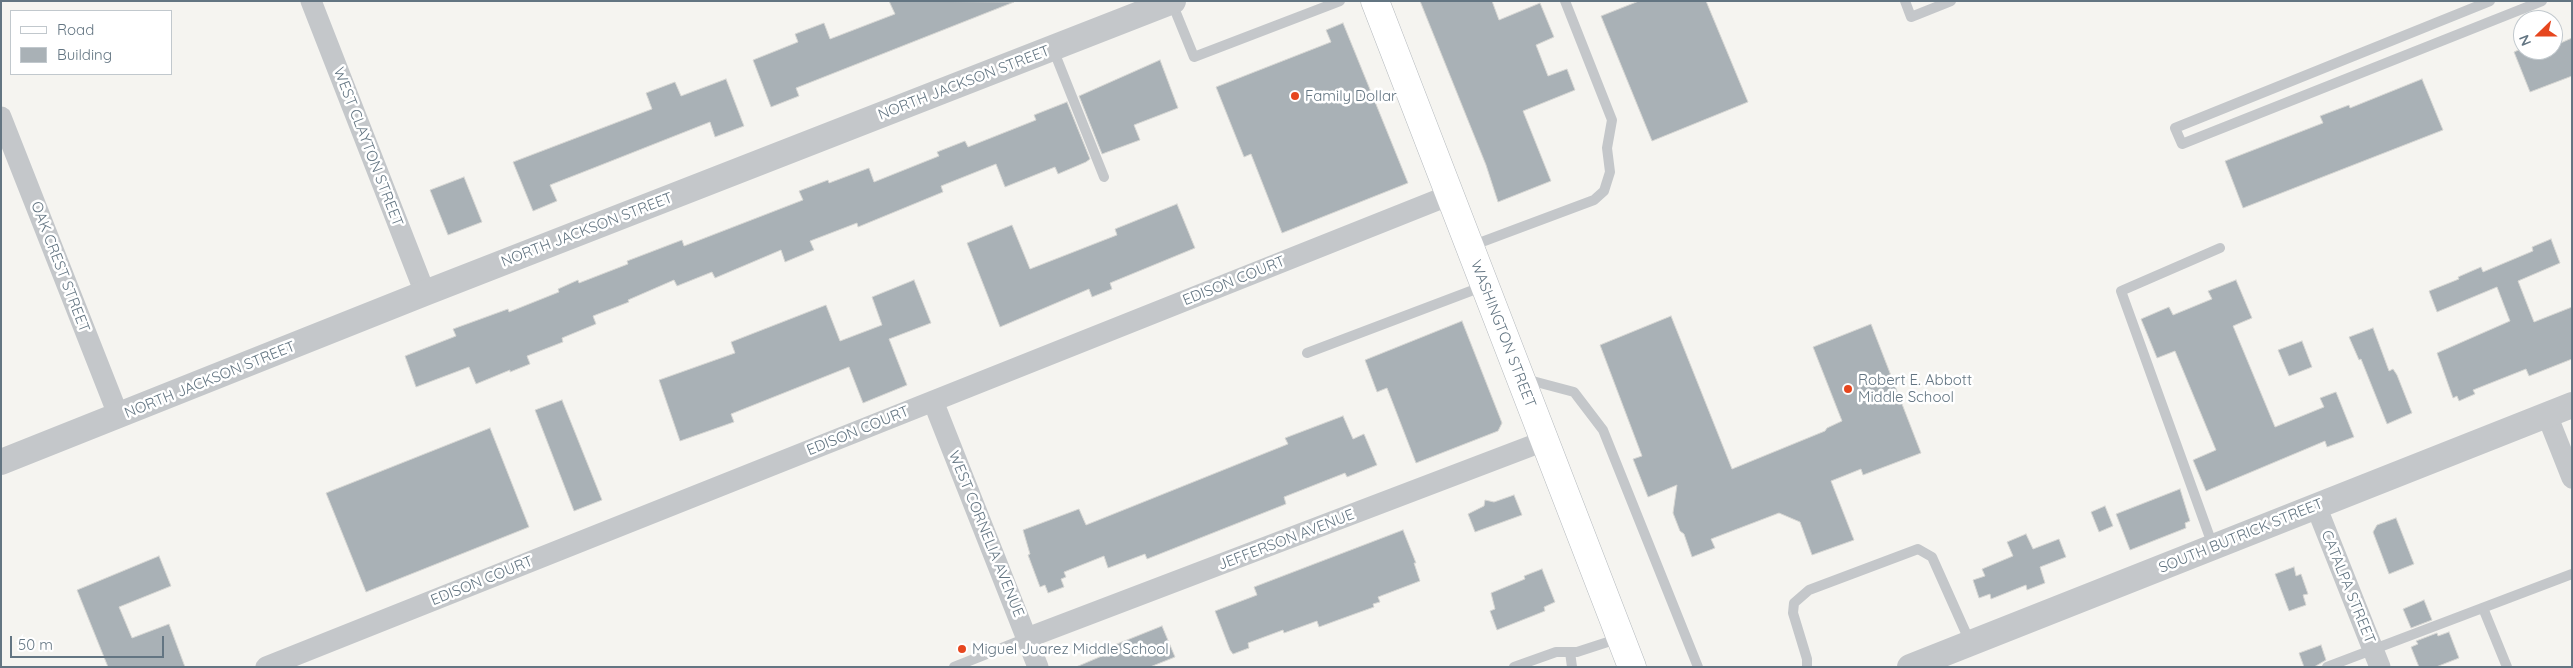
<!DOCTYPE html>
<style>
body{margin:0}
#map{position:relative;width:2573px;height:668px;overflow:hidden;background:#f5f4f0;font-family:Quicksand,sans-serif}
canvas{display:block}
.frame{position:absolute;inset:0;border:2px solid #637582;pointer-events:none}
.legend{position:absolute;left:10px;top:10px;width:162px;height:65px;box-sizing:border-box;background:#fff;border:1px solid #c1c8cd;margin:0;padding:6px 9px;list-style:none;font-size:15px;color:#637582}
.legend li{display:flex;align-items:center;gap:10px;height:25px}
.legend b{width:25px;border:1px solid #c1c8cd}
.north{position:absolute;left:2513px;top:10px;width:50px;height:50px;box-sizing:border-box;background:#fff;border:1px solid #c1c8cd;border-radius:50%;rotate:248deg;font-size:14px;font-weight:700;line-height:20px;text-align:center;color:#637582}
.north::after{content:'';display:block;margin:auto;width:18px;height:22px;background:#e6461e;clip-path:polygon(50% 0,100% 100%,50% 72%,0 100%)}
.scale{position:absolute;left:10px;top:636px;width:154px;height:22px;box-sizing:border-box;border:2px solid #637582;border-top:0;padding-left:6px;font-size:15px;line-height:18px;white-space:nowrap;color:#637582;-webkit-text-stroke:4px #fff;paint-order:stroke}
</style>
<div id="map">
<canvas width="2573" height="668"></canvas>
<div class="frame"></div>
<ul class="legend">
<li><b style="height:6px;background:#fff"></b>Road</li>
<li><b style="height:14px;background:#a9b1b6"></b>Building</li>
</ul>
<div class="north">N</div>
<div class="scale">50 m</div>
</div>
<script>
const ctx = document.querySelector('canvas').getContext('2d');
ctx.lineJoin = 'round';
function fillPath(path, color) {
  ctx.fillStyle = color;
  ctx.fill(path, 'evenodd');
}
function shape(rows) {
  const path = new Path2D();
  for (const r of rows) {
    path.moveTo(r[0], r[1]);
    for (let i = 2; i < r.length; i += 2) path.lineTo(r[i], r[i + 1]);
  }
  return path;
}
function stroke(path, color, width, dash) {
  ctx.strokeStyle = color;
  ctx.lineWidth = width;
  ctx.lineCap = dash ? 'butt' : 'round';
  ctx.setLineDash(dash || []);
  ctx.stroke(path);
}
function label(font, color, halo, rows, align = 'center') {
  ctx.font = font + ' Quicksand,sans-serif';
  ctx.lineWidth = 5;
  ctx.setLineDash([]);
  ctx.textBaseline = 'middle';
  ctx.strokeStyle = halo;
  ctx.fillStyle = color;
  for (const [text, x, y, turn = 0] of rows) {
    ctx.save();
    ctx.translate(x, y);
    ctx.rotate((+turn || 0) * Math.PI / 180);
    ctx.textAlign = isNaN(turn) ? turn : align;
    if (halo) ctx.strokeText(text, 0, 0);
    ctx.fillText(text, 0, 0);
    ctx.restore();
  }
}
const building = shape([
 [889,1,1014,2,796,88,799,96,771,107,753,60,798,42,795,34,824,23,830,39,895,14,889,1],
 [1420,1,1492,1,1499,20,1540,3,1554,37,1536,45,1548,76,1567,69,1575,90,1523,111,1551,181,1498,202,1486,165,1420,1],
 [1639,1,1706,1,1748,102,1652,141,1601,16,1639,1],
 [1343,23,1408,183,1282,233,1251,154,1244,157,1216,87,1331,42,1326,30,1343,23],
 [2553,38,2556,45,2572,38,2572,76,2530,92,2514,52,2523,48,2553,50,2553,38],
 [1160,60,1178,108,1134,125,1140,140,1102,154,1079,96,1160,60],
 [726,79,744,126,715,137,710,122,596,167,550,185,557,201,533,211,513,162,652,109,646,93,675,82,681,96,726,79],
 [2422,79,2443,130,2243,208,2225,161,2323,123,2320,116,2349,105,2350,108,2422,79],
 [1067,102,1090,159,1086,162,1058,174,1055,167,1005,187,996,164,941,186,943,192,858,227,857,223,810,241,814,250,785,262,781,250,715,278,712,272,677,286,674,280,628,300,629,302,593,316,596,324,562,338,563,342,527,356,530,364,510,372,510,370,476,384,469,367,416,387,405,356,456,336,453,329,508,309,509,312,559,292,558,289,578,280,579,283,628,264,627,261,648,253,682,240,684,246,803,200,799,191,828,180,829,183,869,168,874,182,939,156,937,152,965,141,968,147,1036,120,1034,115,1067,102],
 [464,177,482,222,448,235,430,190,464,177],
 [1177,204,1195,248,1110,283,1112,289,1092,297,1089,289,1000,327,967,243,1012,225,1030,269,1117,235,1115,229,1177,204],
 [2551,239,2560,263,2518,281,2534,322,2572,307,2572,359,2529,376,2526,369,2473,390,2475,394,2459,401,2457,396,2453,398,2437,353,2510,321,2497,287,2437,312,2429,291,2459,279,2458,277,2481,267,2483,272,2533,251,2532,247,2551,239],
 [914,280,931,323,889,339,907,385,863,403,849,367,731,414,734,422,680,441,659,380,735,353,731,342,826,305,840,341,882,325,872,297,914,280],
 [2236,280,2252,318,2233,326,2275,427,2324,407,2320,398,2336,392,2354,437,2327,447,2325,441,2206,491,2193,460,2216,450,2175,351,2157,358,2141,319,2169,307,2173,315,2212,299,2208,291,2236,280],
 [1671,316,1732,469,1825,431,1827,428,1842,421,1813,347,1871,324,1921,453,1863,475,1861,469,1831,481,1854,540,1812,555,1800,522,1779,513,1711,539,1715,548,1692,557,1684,534,1680,531,1673,513,1677,485,1648,497,1633,459,1642,456,1600,345,1671,316],
 [1462,321,1502,423,1498,431,1416,463,1387,388,1377,392,1365,360,1462,321],
 [2373,328,2389,371,2393,369,2397,375,2412,413,2387,424,2361,359,2359,360,2349,337,2373,328],
 [2302,341,2312,367,2289,376,2278,350,2302,341],
 [562,400,602,500,574,511,535,410,562,400],
 [1343,416,1353,439,1364,434,1377,465,1347,477,1345,473,1284,497,1286,504,1147,559,1145,554,1108,568,1104,556,1064,572,1066,577,1061,579,1064,587,1048,593,1045,585,1040,587,1028,555,1030,554,1023,530,1079,509,1086,525,1288,444,1285,438,1343,416],
 [490,428,529,527,366,592,326,493,490,428],
 [2180,489,2190,521,2185,523,2186,528,2130,550,2116,514,2180,489],
 [1514,495,1522,515,1475,532,1468,514,1484,506,1485,500,1494,502,1514,495],
 [2105,506,2113,526,2099,532,2091,512,2105,506],
 [2396,518,2414,564,2389,574,2373,532,2377,525,2396,518],
 [1403,530,1416,563,1414,563,1420,581,1378,597,1380,602,1373,604,1374,607,1338,620,1319,627,1317,621,1284,633,1283,630,1248,643,1249,648,1233,654,1230,650,1215,611,1257,595,1254,587,1403,530],
 [2026,534,2033,549,2059,539,2066,557,2040,567,2045,583,2027,590,2026,585,1991,599,1990,594,1979,598,1973,580,1985,576,1982,569,2013,556,2007,542,2026,534],
 [159,556,171,586,119,607,132,638,169,624,185,667,108,667,77,590,159,556],
 [2294,567,2296,576,2301,574,2308,594,2303,595,2306,605,2289,611,2275,574,2294,567],
 [1542,569,1555,602,1544,607,1545,611,1497,630,1490,611,1495,609,1491,593,1525,579,1524,576,1542,569],
 [2424,600,2432,620,2411,628,2403,609,2424,600],
 [1162,626,1175,657,1150,667,1076,667,1109,653,1107,648,1162,626],
 [2449,632,2459,658,2436,667,2419,667,2411,647,2418,644,2416,641,2437,633,2438,636,2449,632],
 [2321,645,2326,660,2314,667,2304,667,2299,653,2321,645]
]);
const service = shape([
 [1905,1,1911,17,1951,1],
 [2490,1,2175,128,2182,144,2542,1],
 [1172,3,1194,57,1340,1],
 [1053,49,1104,177],
 [1471,246,1594,200,1604,191,1610,172,1607,148,1612,120,1565,1],
 [1307,353,1484,286],
 [1525,379,1574,392,1603,430,1698,667],
 [2213,546,2121,291,2220,248],
 [2483,608,2507,667],
 [1570,652,1572,667],
 [954,667,1027,638],
 [1514,667,1556,652,1577,652,1620,638],
 [1807,667,1807,659,1793,613,1794,603,1809,590,1918,549,1932,557,1970,642],
 [2327,667,2572,574]
]);
const minor = shape([
 [311,1,425,293],
 [1,117,119,417],
 [933,401,1038,667],
 [2547,415,2572,478],
 [2316,506,2380,667],
 [1027,638,1544,441],
 [266,667,1450,195]
]);
const tertiary = shape([
 [1,462,425,293,1173,1],
 [1910,667,2572,405]
]);
const secondary = shape([
 [1375,1,1632,667]
]);
const markers = [
 [1295,96,5,"#e6461e"],
 [1848,389,5,"#e6461e"],
 [962,649,5,"#e6461e"]
];
const streetNames = [
 ["NORTH JACKSON STREET",964,83,-21],
 ["WEST CLAYTON STREET",368,147,69],
 ["NORTH JACKSON STREET",587,230,-21],
 ["OAK CREST STREET",60,267,69],
 ["EDISON COURT",1234,281,-22],
 ["WASHINGTON STREET",1503,334,69],
 ["NORTH JACKSON STREET",210,380,-22],
 ["EDISON COURT",858,431,-22],
 ["WEST CORNELIA AVENUE",986,534,68],
 ["SOUTH BUTRICK STREET",2241,536,-22],
 ["JEFFERSON AVENUE",1286,540,-21],
 ["EDISON COURT",482,581,-22],
 ["CATALPA STREET",2348,587,68]
];
const poiNames = [
 ["Family Dollar",1305,96],
 ["Robert E. Abbott",1858,380],
 ["Middle School",1858,397],
 ["Miguel Juarez Middle School",972,649]
];
fillPath(building, '#a9b1b6');
stroke(building, '#d6d6d3', 1);
stroke(secondary, '#b4b9bd', 29);
stroke(service, '#c4c7ca', 10);
stroke(minor, '#c4c7ca', 21);
stroke(tertiary, '#c4c7ca', 26);
stroke(secondary, '#fff', 28);
for (const [x, y, r, color] of markers) {
  const dot = new Path2D();
  dot.arc(x, y, r, 0, 2 * Math.PI);
  ctx.fillStyle = color;
  ctx.fill(dot);
  stroke(dot, '#fff', 2);
}
label('15px', '#637582', '#fff', streetNames);
label('15px', '#637582', '#fff', poiNames, 'left');
</script>
